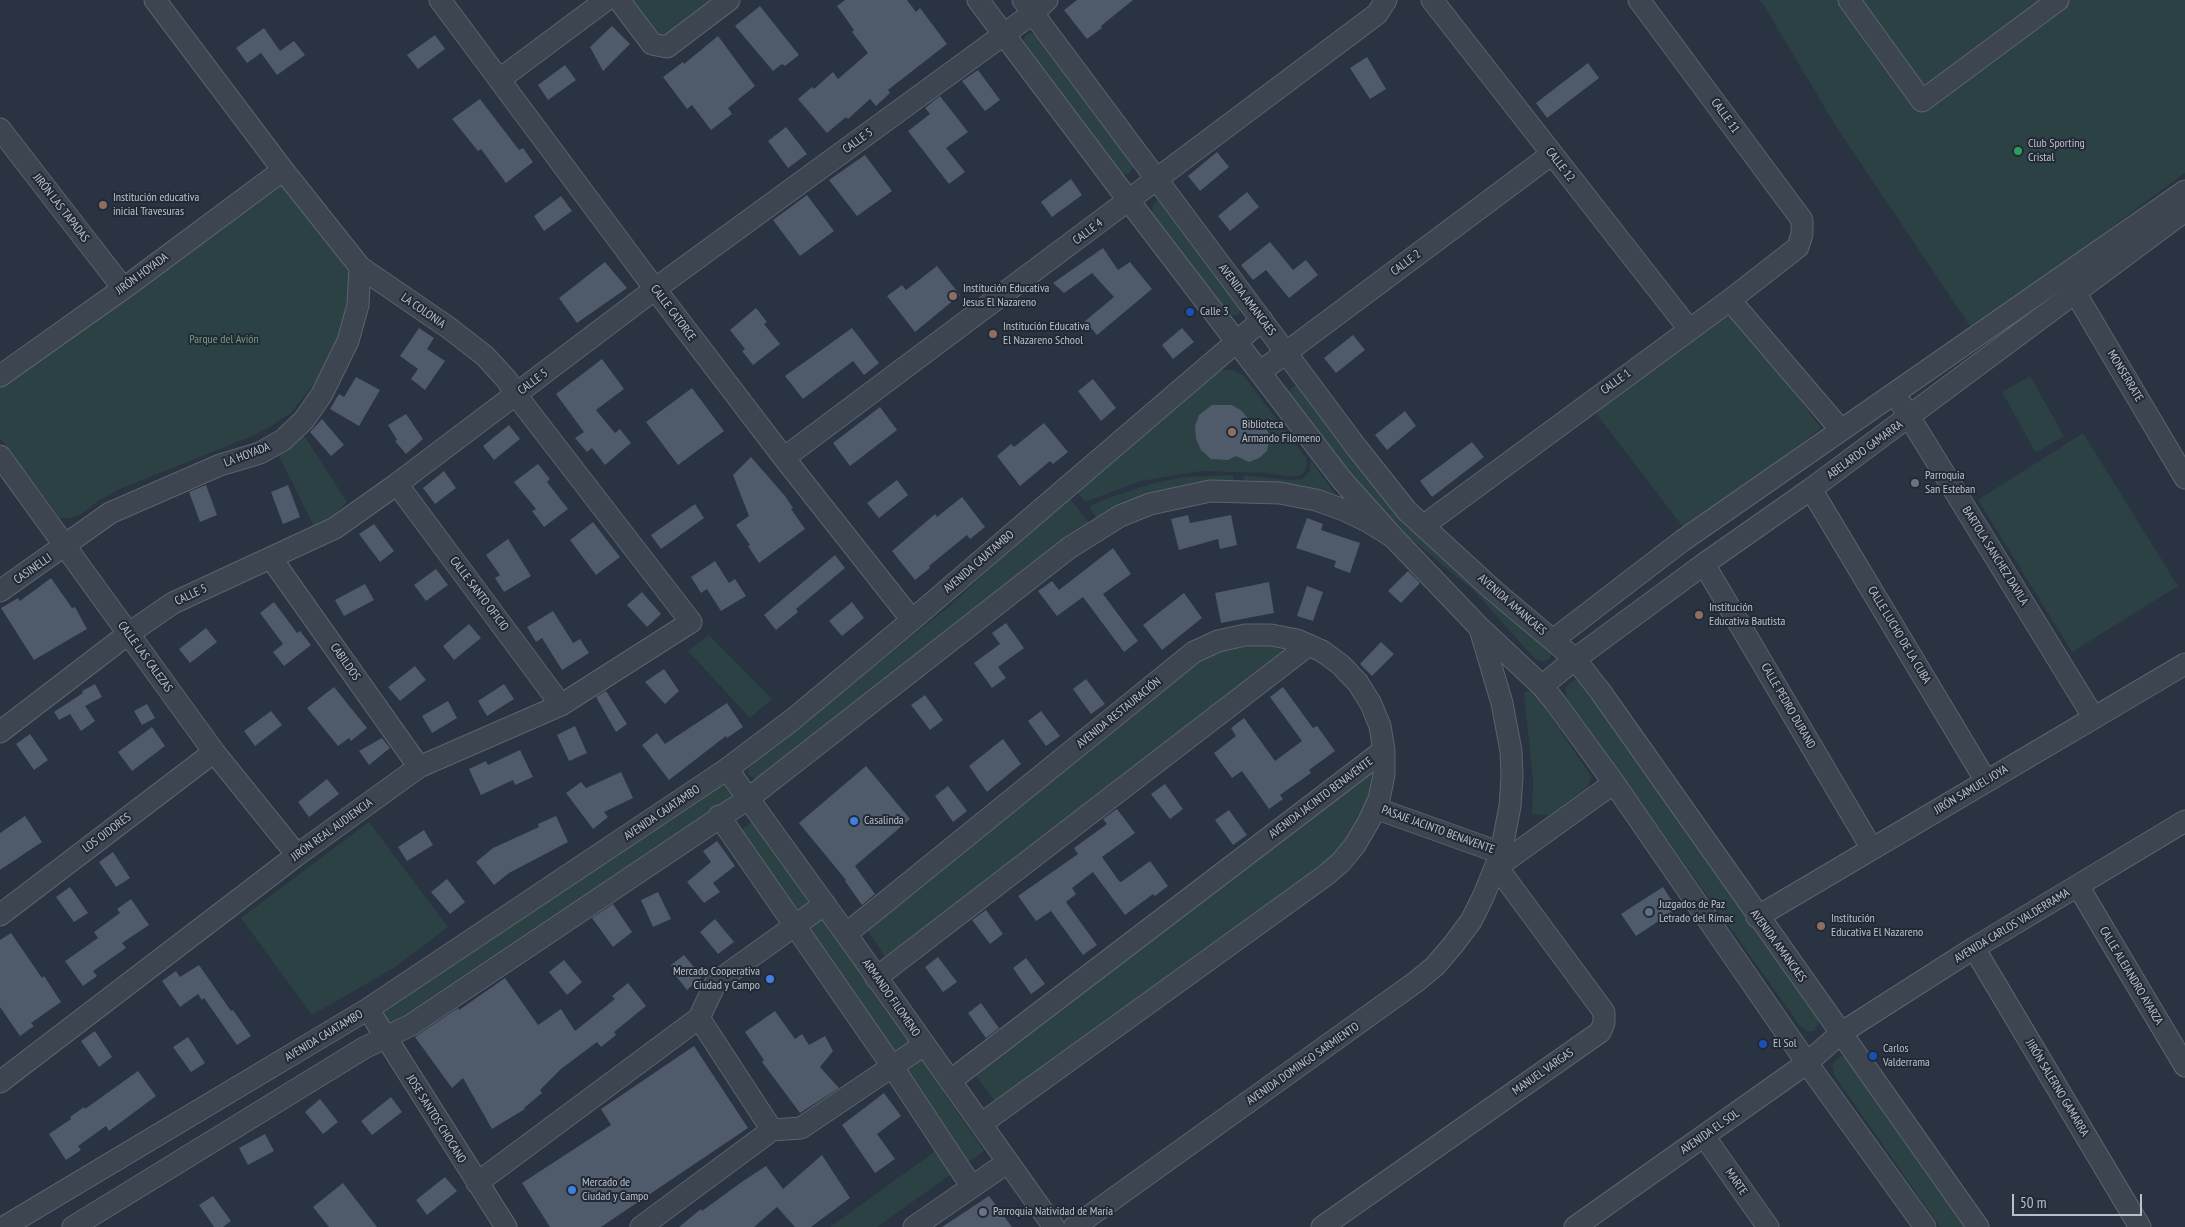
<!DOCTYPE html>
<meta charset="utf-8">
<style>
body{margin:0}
#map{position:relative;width:2185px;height:1227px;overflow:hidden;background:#293341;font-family:"PT Sans Narrow",sans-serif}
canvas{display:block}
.scale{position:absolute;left:2012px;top:1194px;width:130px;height:22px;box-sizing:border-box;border:2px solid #bac0cb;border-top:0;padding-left:6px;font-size:15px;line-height:18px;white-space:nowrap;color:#bac0cb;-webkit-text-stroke:4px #222a36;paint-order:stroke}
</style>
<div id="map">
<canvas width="2185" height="1227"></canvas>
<div class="scale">50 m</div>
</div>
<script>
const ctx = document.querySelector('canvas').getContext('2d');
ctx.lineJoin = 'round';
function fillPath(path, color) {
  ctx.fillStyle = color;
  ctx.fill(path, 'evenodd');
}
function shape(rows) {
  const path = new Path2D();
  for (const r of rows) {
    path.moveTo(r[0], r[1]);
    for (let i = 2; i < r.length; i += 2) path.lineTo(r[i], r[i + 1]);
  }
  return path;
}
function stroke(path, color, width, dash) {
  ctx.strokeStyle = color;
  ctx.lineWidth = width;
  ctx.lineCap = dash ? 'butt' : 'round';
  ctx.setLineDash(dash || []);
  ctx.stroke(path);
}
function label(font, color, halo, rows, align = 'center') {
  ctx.font = font + ' "PT Sans Narrow",sans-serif';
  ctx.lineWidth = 4;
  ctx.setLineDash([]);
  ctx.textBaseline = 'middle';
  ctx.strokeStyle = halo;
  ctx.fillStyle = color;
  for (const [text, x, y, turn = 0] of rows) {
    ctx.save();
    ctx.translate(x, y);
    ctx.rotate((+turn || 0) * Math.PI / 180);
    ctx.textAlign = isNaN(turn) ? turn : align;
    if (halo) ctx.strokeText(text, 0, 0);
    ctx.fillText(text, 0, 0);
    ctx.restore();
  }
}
const green = shape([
 [629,0,711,0,659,40],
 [1759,0,2185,0,2185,173,2085,247,1970,326,1837,128,1763,4],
 [1031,33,1037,35,1135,166,1129,174,1124,174,1120,171,1024,45,1023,41,1026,35],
 [285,181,352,277,352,292,335,349,316,381,292,412,273,425,252,436,120,489,98,501,81,514,71,518,60,518,0,438,0,387,191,243],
 [1159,199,1241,308,1240,313,1236,316,1227,314,1152,214,1153,204],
 [1729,307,1821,428,1687,532,1594,411],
 [1224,370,1233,370,1244,376,1306,458,1307,467,1303,474,1294,477,1264,473,1201,471,1141,481,1085,502,1076,491,1217,372],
 [2030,376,2064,436,2036,453,2002,392],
 [1300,381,1552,651,1549,659,1544,662,1535,659,1474,591,1381,514,1288,391],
 [2083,433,2178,586,2072,652,1978,500],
 [299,434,305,437,347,502,333,516,314,526,277,452],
 [1311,460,1335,494,1276,483,1243,480,1244,475,1289,480,1302,479,1310,471],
 [1233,475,1234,480,1182,485,1162,491,1097,519,1089,507,1105,499,1154,483,1185,477],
 [1068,496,1089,523,757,780,749,775,748,770,750,766,952,604],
 [709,635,772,699,750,718,688,651],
 [1265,645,1287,651,890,964,865,927,1204,657,1235,648],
 [1574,680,1580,681,1820,1020,1814,1031,1807,1031,1800,1026,1566,697,1566,687],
 [1533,690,1591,776,1588,787,1549,815,1532,814,1533,781,1524,692],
 [1372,771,1368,803,1349,850,999,1107,974,1073],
 [722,783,728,784,732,788,732,794,722,804,407,1018,390,1024,385,1020,383,1013,389,1005],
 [756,819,984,1151,877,1227,830,1227,952,1139,738,832],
 [369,822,448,927,394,968,312,1015,241,918],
 [1841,1056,1847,1057,1966,1227,1940,1227,1834,1075,1832,1064]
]);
const building = shape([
 [845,0,907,0,916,12,920,8,947,44,888,90,890,93,876,106,870,99,848,119,846,117,827,133,798,99,812,87,814,89,833,72,838,79,868,53,852,32,854,30,837,6],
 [1077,0,1133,0,1101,26,1102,28,1087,39,1064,10],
 [760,6,799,55,785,66,782,64,773,71,735,26],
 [612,26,630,44,603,71,590,47],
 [264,28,280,51,294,41,305,55,277,75,261,53,247,63,236,48],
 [435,35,445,49,418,69,407,55],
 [718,36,755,86,728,108,732,114,711,130,692,105,687,109,663,77,683,62,684,64],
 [1367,57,1386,89,1370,99,1350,68],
 [1588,63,1599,78,1547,118,1536,103],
 [565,65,576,80,548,100,538,85],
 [978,70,1000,100,985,111,962,81],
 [940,96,968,132,946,148,965,172,949,184,908,131,930,114,925,108],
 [480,99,519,150,523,148,533,162,506,183,481,149,478,151,452,119],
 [786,127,807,154,788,168,768,141],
 [1217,152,1229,167,1200,191,1188,176],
 [865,155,892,191,857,216,829,180],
 [1071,179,1082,195,1052,217,1041,202],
 [1247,192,1259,207,1230,231,1218,216],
 [807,195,834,231,800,256,773,220],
 [561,196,572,211,544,231,534,216],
 [1270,242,1293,270,1306,260,1318,275,1289,298,1266,270,1253,280,1241,265],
 [1103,248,1118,270,1130,262,1152,289,1097,335,1085,321,1114,297,1092,273,1064,293,1053,283],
 [605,262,627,288,577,323,559,298],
 [937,266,960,295,915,332,887,296,902,285,906,290],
 [756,308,767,322,764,324,780,344,753,365,742,351,745,349,730,330],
 [419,328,434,338,427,349,445,361,425,390,411,379,418,369,400,356],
 [852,328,879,363,864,375,853,361,803,399,785,376],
 [1182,328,1194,342,1173,359,1162,345],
 [1353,335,1365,350,1336,373,1324,358],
 [602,359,624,389,596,410,615,433,620,429,631,443,605,465,592,448,587,452,575,438,584,432,556,394],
 [356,377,380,390,359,426,330,409,339,394,344,397],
 [1093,379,1116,408,1101,421,1078,391],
 [692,388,724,431,678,465,646,422],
 [1212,405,1232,405,1242,411,1249,420,1260,421,1266,427,1270,437,1267,451,1259,458,1249,462,1236,456,1228,460,1211,459,1201,450,1196,439,1195,426,1199,415],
 [880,407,897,430,850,466,833,443],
 [1405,411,1416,426,1387,450,1375,435],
 [406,414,423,439,406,454,395,441,397,440,388,425],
 [322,419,344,445,331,456,310,432],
 [1044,423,1068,452,1053,464,1050,461,1020,486,997,456,1011,444,1014,447],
 [509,425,520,439,494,460,483,446],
 [1472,442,1484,457,1432,497,1420,481],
 [751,457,785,496,793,508,791,509,805,529,759,563,748,546,750,545,736,525,749,516,733,475],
 [538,464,550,479,547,482,568,509,544,527,532,511,536,509,514,482],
 [444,471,456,488,435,504,423,488],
 [897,480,908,495,879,518,867,503],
 [206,485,217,515,200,522,189,492],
 [288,485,300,517,283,524,271,492],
 [962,497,985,527,970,539,967,535,929,566,930,568,915,580,892,551,935,514,937,517],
 [695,504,704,518,661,549,651,535],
 [1188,515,1190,523,1231,515,1237,545,1220,549,1218,539,1179,550,1171,519],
 [1307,518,1323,524,1321,530,1360,543,1350,573,1334,567,1336,561,1296,548],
 [593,522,620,557,596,575,570,540],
 [374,524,394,551,380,562,359,534],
 [508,539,531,576,504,592,495,578,500,575,486,555],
 [1113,548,1131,574,1103,594,1138,641,1124,652,1083,597,1057,616,1038,591,1052,581,1059,590],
 [835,555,845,568,796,609,798,612,776,630,764,615],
 [715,561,729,583,735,579,746,596,721,611,707,589,701,593,691,577],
 [436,569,448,585,426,601,414,585],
 [1408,571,1420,583,1401,603,1388,591],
 [51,578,72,608,75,607,87,629,34,660,1,608,18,598,20,601],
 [1269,582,1274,613,1221,623,1215,593],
 [365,584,374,600,344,616,335,600],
 [1307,586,1323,592,1313,621,1297,616],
 [642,592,661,614,647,627,627,605],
 [1184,593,1202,618,1162,650,1143,625],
 [274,602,297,633,300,631,311,645,284,666,273,652,283,644,260,613],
 [852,602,864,618,842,636,829,621],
 [553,611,573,643,580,639,589,653,562,670,542,638,536,642,527,627],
 [1006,623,1024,648,998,667,1006,678,992,688,974,663,1000,644,992,633],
 [469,624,481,638,454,660,443,646],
 [206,628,217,642,190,663,179,649],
 [1381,642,1394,654,1372,676,1360,664],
 [415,666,426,680,400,701,388,687],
 [664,669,679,691,665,704,645,682],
 [1086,679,1105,704,1091,714,1073,689],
 [95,684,102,697,85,706,95,721,81,731,70,714,59,720,54,712,83,693,82,691],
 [504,684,514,699,487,716,478,701],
 [334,687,367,728,351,741,349,738,338,746,307,708],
 [1283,687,1313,728,1317,726,1335,751,1309,770,1311,773,1280,795,1283,799,1269,809,1242,771,1232,778,1214,753,1236,736,1231,728,1244,718,1275,761,1302,741,1270,697],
 [606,691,627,724,616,732,596,697],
 [925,695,943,720,930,730,911,705],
 [448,701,457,718,432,733,422,716],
 [727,703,743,727,727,738,726,736,669,780,642,745,657,733,665,744],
 [147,704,155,718,142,725,134,711],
 [271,711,282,725,255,746,244,731],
 [1041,711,1060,736,1046,746,1028,721],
 [575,726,587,753,569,761,557,735],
 [152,727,165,746,132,771,118,752],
 [30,734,48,760,34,770,16,744],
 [382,738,390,748,369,765,359,751],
 [1003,739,1021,764,987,792,969,766],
 [520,750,533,777,515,785,513,780,481,795,469,769,486,761,488,765],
 [866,766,910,819,855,866,875,894,862,905,845,881,846,880,799,823],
 [621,772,633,798,604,812,608,817,593,829,566,793,581,782,586,788],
 [327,779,339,794,309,817,298,802],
 [1165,784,1183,809,1170,819,1151,794],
 [948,786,967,811,953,822,935,796],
 [1117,809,1135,833,1102,857,1119,881,1121,882,1150,861,1168,886,1155,896,1153,894,1125,915,1093,872,1072,888,1076,894,1066,902,1097,945,1083,955,1051,911,1036,921,1018,896,1078,854,1074,848,1107,824,1103,819],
 [1229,810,1247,835,1233,845,1215,820],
 [25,816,42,842,0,870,0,833],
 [556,816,568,842,509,873,494,885,476,862,493,848,539,827,538,824],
 [424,830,433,845,407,861,398,847],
 [717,841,735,866,713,883,720,892,704,903,687,882,711,862,703,851],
 [113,852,130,878,116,887,99,862],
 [447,879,465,902,450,914,431,892],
 [70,887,88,913,74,922,56,897],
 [1663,887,1677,909,1636,936,1621,914],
 [658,892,671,919,653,927,641,900],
 [131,899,149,925,122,943,126,948,93,971,97,976,83,986,65,961,98,938,94,932,120,913,117,909],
 [613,904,632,932,613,947,592,918],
 [986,910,1003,934,990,944,972,920],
 [715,919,734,942,718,954,700,932],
 [11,933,42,978,44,976,61,1002,31,1023,34,1026,20,1036,0,1007,0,940],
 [684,955,702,977,687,990,676,976,671,965],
 [938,957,957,982,943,992,925,967],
 [1026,958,1045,984,1031,994,1013,968],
 [564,960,582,982,567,995,549,972],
 [199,965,231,1011,233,1010,251,1036,237,1045,204,998,202,1000,198,994,180,1007,162,981,176,971,180,977],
 [505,978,538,1025,561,1009,575,1031,615,999,612,996,628,983,646,1006,614,1032,616,1035,601,1047,597,1042,561,1069,540,1090,542,1093,524,1108,525,1109,492,1129,463,1078,452,1088,415,1037,458,1008,459,1010],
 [981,1003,999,1028,986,1038,968,1013],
 [775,1011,795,1039,802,1034,809,1045,825,1036,833,1051,820,1067,839,1088,800,1113,762,1062,764,1060,745,1032],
 [95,1031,112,1057,99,1067,81,1041],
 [188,1037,205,1063,191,1072,173,1047],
 [694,1046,748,1128,601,1227,550,1227,522,1183,611,1125,601,1109],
 [138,1071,156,1096,109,1131,106,1126,78,1146,81,1150,66,1160,49,1134,71,1119,70,1117,84,1107,85,1109],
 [884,1093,901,1116,877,1134,895,1159,875,1173,842,1125],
 [391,1097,402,1112,372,1135,361,1121],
 [320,1099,338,1122,323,1134,305,1112],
 [265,1134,274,1151,248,1165,239,1148],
 [822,1155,850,1198,811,1227,795,1227,777,1207,754,1227,679,1227,701,1209,702,1211,743,1181,766,1166,783,1189],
 [445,1177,457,1191,427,1215,416,1200],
 [343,1183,377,1227,329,1227,313,1207],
 [213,1196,231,1221,223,1227,214,1227,199,1205],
 [989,1196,1012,1227,942,1227]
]);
const minor = shape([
 [440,0,655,289,784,458,912,620],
 [619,0,652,44,667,47,729,0],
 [978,0,1129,201,1342,480,1393,537,1479,627,1542,686,1555,702,1614,783,1807,1063,1925,1227],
 [1023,0,1357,448,1407,511,1493,590,1575,659,1600,691,1978,1227],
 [1432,0,1689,329],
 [1849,0,1922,101,2058,0],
 [500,79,606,0],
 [0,129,123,288],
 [2069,282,2185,478],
 [1730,300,1841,430],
 [1260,372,1552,154],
 [0,376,131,283,283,170],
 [1902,405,2094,718],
 [0,456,214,752,297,855],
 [784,458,1377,14,1386,0],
 [397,484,561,705],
 [1811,489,1986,781],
 [1423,526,1730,300,1798,247,1802,234,1802,220,1639,0],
 [271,558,419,767],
 [1704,564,1872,849],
 [0,591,110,513,220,465,260,453,283,440,304,420,322,394,348,341,358,305,360,267],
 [1553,640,1682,541,2185,191],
 [1542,686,1575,659,1704,564,1811,489,2185,211],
 [0,732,128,634,173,603,335,528,397,484,655,289,1033,13,1047,0],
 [727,769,846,934,1054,1227],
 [1375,808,1501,853],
 [719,816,892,1066,972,1187],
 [1497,867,1614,783],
 [2078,886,2185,1066],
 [0,915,214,752],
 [1757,917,2185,664],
 [846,934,1194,652,1218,641,1245,635,1271,635,1297,640,1322,651,1341,665,1358,683,1371,704,1380,726,1384,750,1384,775,1379,799,1369,821,1355,845,1341,862,1326,875,981,1124],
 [1974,948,2140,1227],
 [876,978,1309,645],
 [368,1009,506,1227],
 [699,1018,772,1130],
 [950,1081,1384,750],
 [0,1082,297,855,419,767,561,705,691,622,516,395,507,380,485,356,449,328,360,267,283,170,155,0],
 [1704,1136,1768,1227],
 [477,1183,699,1018,716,982,825,904],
 [4,1227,368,1009,727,769,792,720,912,620,1262,320],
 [73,1227,364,1048,411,1025,749,798,1069,548,1120,516,1150,504,1210,491,1280,493,1316,500,1344,510,1369,522,1393,537],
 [641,1227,772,1130,801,1128,924,1045],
 [914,1227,1008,1162],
 [1074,1227,1417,981,1435,966,1453,945,1471,921,1483,897,1501,853,1510,806,1512,777,1511,751,1502,703,1480,629],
 [1322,1227,1600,1032,1604,1023,1604,1012,1497,867],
 [1575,1227,1807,1063,1841,1033,1974,948,2185,821]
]);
const markers = [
 [2018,151,5,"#2e9e5b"],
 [103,205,5,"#8d6e63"],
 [953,296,5,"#8d6e63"],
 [1190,312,5,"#1a4fb4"],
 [993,334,5,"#8d6e63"],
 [1232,432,5,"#8d6e63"],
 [1915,483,5,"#6b7280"],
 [1699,615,5,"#8d6e63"],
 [854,821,5,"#3f7fe0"],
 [1649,912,5,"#5c6f8a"],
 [1821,926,5,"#8d6e63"],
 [770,979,5,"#3f7fe0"],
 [1763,1044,5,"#1a4fb4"],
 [1873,1056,5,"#1a4fb4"],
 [572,1190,5,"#3f7fe0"],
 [983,1212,5,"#6b7280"]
];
const streetNames = [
 ["CALLE 11",1725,116,54],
 ["CALLE 5",858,141,-36],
 ["CALLE 12",1560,165,52],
 ["JIRÓN LAS TAPADAS",61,208,52],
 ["CALLE 4",1088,232,-37],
 ["CALLE 2",1406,263,-37],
 ["JIRÓN HOYADA",142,274,-36],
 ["AVENIDA AMANCAES",1247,300,53],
 ["LA COLONIA",423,311,35],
 ["CALLE CATORCE",673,313,53],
 ["MONSERRATE",2125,376,59],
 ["CALLE 5",533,382,-37],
 ["CALLE 1",1616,382,-36],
 ["ABELARDO GAMARRA",1865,450,-36],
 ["LA HOYADA",247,455,-21],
 ["BARTOLA SANCHEZ DAVILA",1995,556,58],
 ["AVENIDA CAJATAMBO",979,562,-41],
 ["CASINELLI",33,569,-35],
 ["CALLE SANTO OFICIO",479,594,53],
 ["CALLE 5",191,595,-25],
 ["AVENIDA AMANCAES",1512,605,41],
 ["CALLE LUCHO DE LA CUBA",1899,635,59],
 ["CALLE LAS CALEZAS",145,657,54],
 ["CABILDOS",345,662,55],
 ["CALLE PEDRO DURAND",1788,706,60],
 ["AVENIDA RESTAURACIÓN",1119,713,-39],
 ["JIRÓN SAMUEL JOYA",1971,790,-31],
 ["AVENIDA JACINTO BENAVENTE",1321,798,-37],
 ["AVENIDA CAJATAMBO",662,813,-34],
 ["JIRÓN REAL AUDIENCIA",332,830,-36],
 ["PASAJE JACINTO BENAVENTE",1438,830,20],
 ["LOS OIDORES",107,833,-37],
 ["AVENIDA CARLOS VALDERRAMA",2012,926,-31],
 ["AVENIDA AMANCAES",1778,946,54],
 ["CALLE ALEJANDRO AYARZA",2131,976,59],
 ["ARMANDO FILOMENO",891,998,55],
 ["AVENIDA CAJATAMBO",324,1036,-31],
 ["AVENIDA DOMINGO SARMIENTO",1303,1064,-35],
 ["MANUEL VARGAS",1543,1072,-35],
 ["JIRÓN SALERNO GAMARRA",2057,1088,59],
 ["JOSE SANTOS CHOCANO",436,1119,58],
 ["AVENIDA EL SOL",1710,1132,-35],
 ["MARTE",1736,1182,55]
];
const poiNames = [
 ["Club Sporting",2028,144],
 ["Cristal",2028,158],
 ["Institución educativa",113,198],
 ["inicial Travesuras",113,212],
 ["Institución Educativa",963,289],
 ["Jesus El Nazareno",963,303],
 ["Calle 3",1200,312],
 ["Institución Educativa",1003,327],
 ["El Nazareno School",1003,341],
 ["Biblioteca",1242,425],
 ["Armando Filomeno",1242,439],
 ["Parroquia",1925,476],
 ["San Esteban",1925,490],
 ["Institución",1709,608],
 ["Educativa Bautista",1709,622],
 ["Casalinda",864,821],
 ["Juzgados de Paz",1659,905],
 ["Letrado del Rímac",1659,919],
 ["Institución",1831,919],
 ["Educativa El Nazareno",1831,933],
 ["Mercado Cooperativa",760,972,"right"],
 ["Ciudad y Campo",760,986,"right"],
 ["El Sol",1773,1044],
 ["Carlos",1883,1049],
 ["Valderrama",1883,1063],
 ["Mercado de",582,1183],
 ["Ciudad y Campo",582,1197],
 ["Parroquia Natividad de María",993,1212]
];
const parkNames = [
 ["Parque del Avión",224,340]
];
fillPath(green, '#2c4143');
fillPath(building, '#4f5a6a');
stroke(minor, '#5b636e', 23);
stroke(minor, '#3d4551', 21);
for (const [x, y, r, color] of markers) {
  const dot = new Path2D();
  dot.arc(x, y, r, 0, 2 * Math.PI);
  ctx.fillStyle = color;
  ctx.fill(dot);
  stroke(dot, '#222a36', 2);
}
label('12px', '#bac0cb', '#222a36', streetNames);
label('12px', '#bac0cb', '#222a36', poiNames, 'left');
label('12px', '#739a7d', '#222a36', parkNames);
</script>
